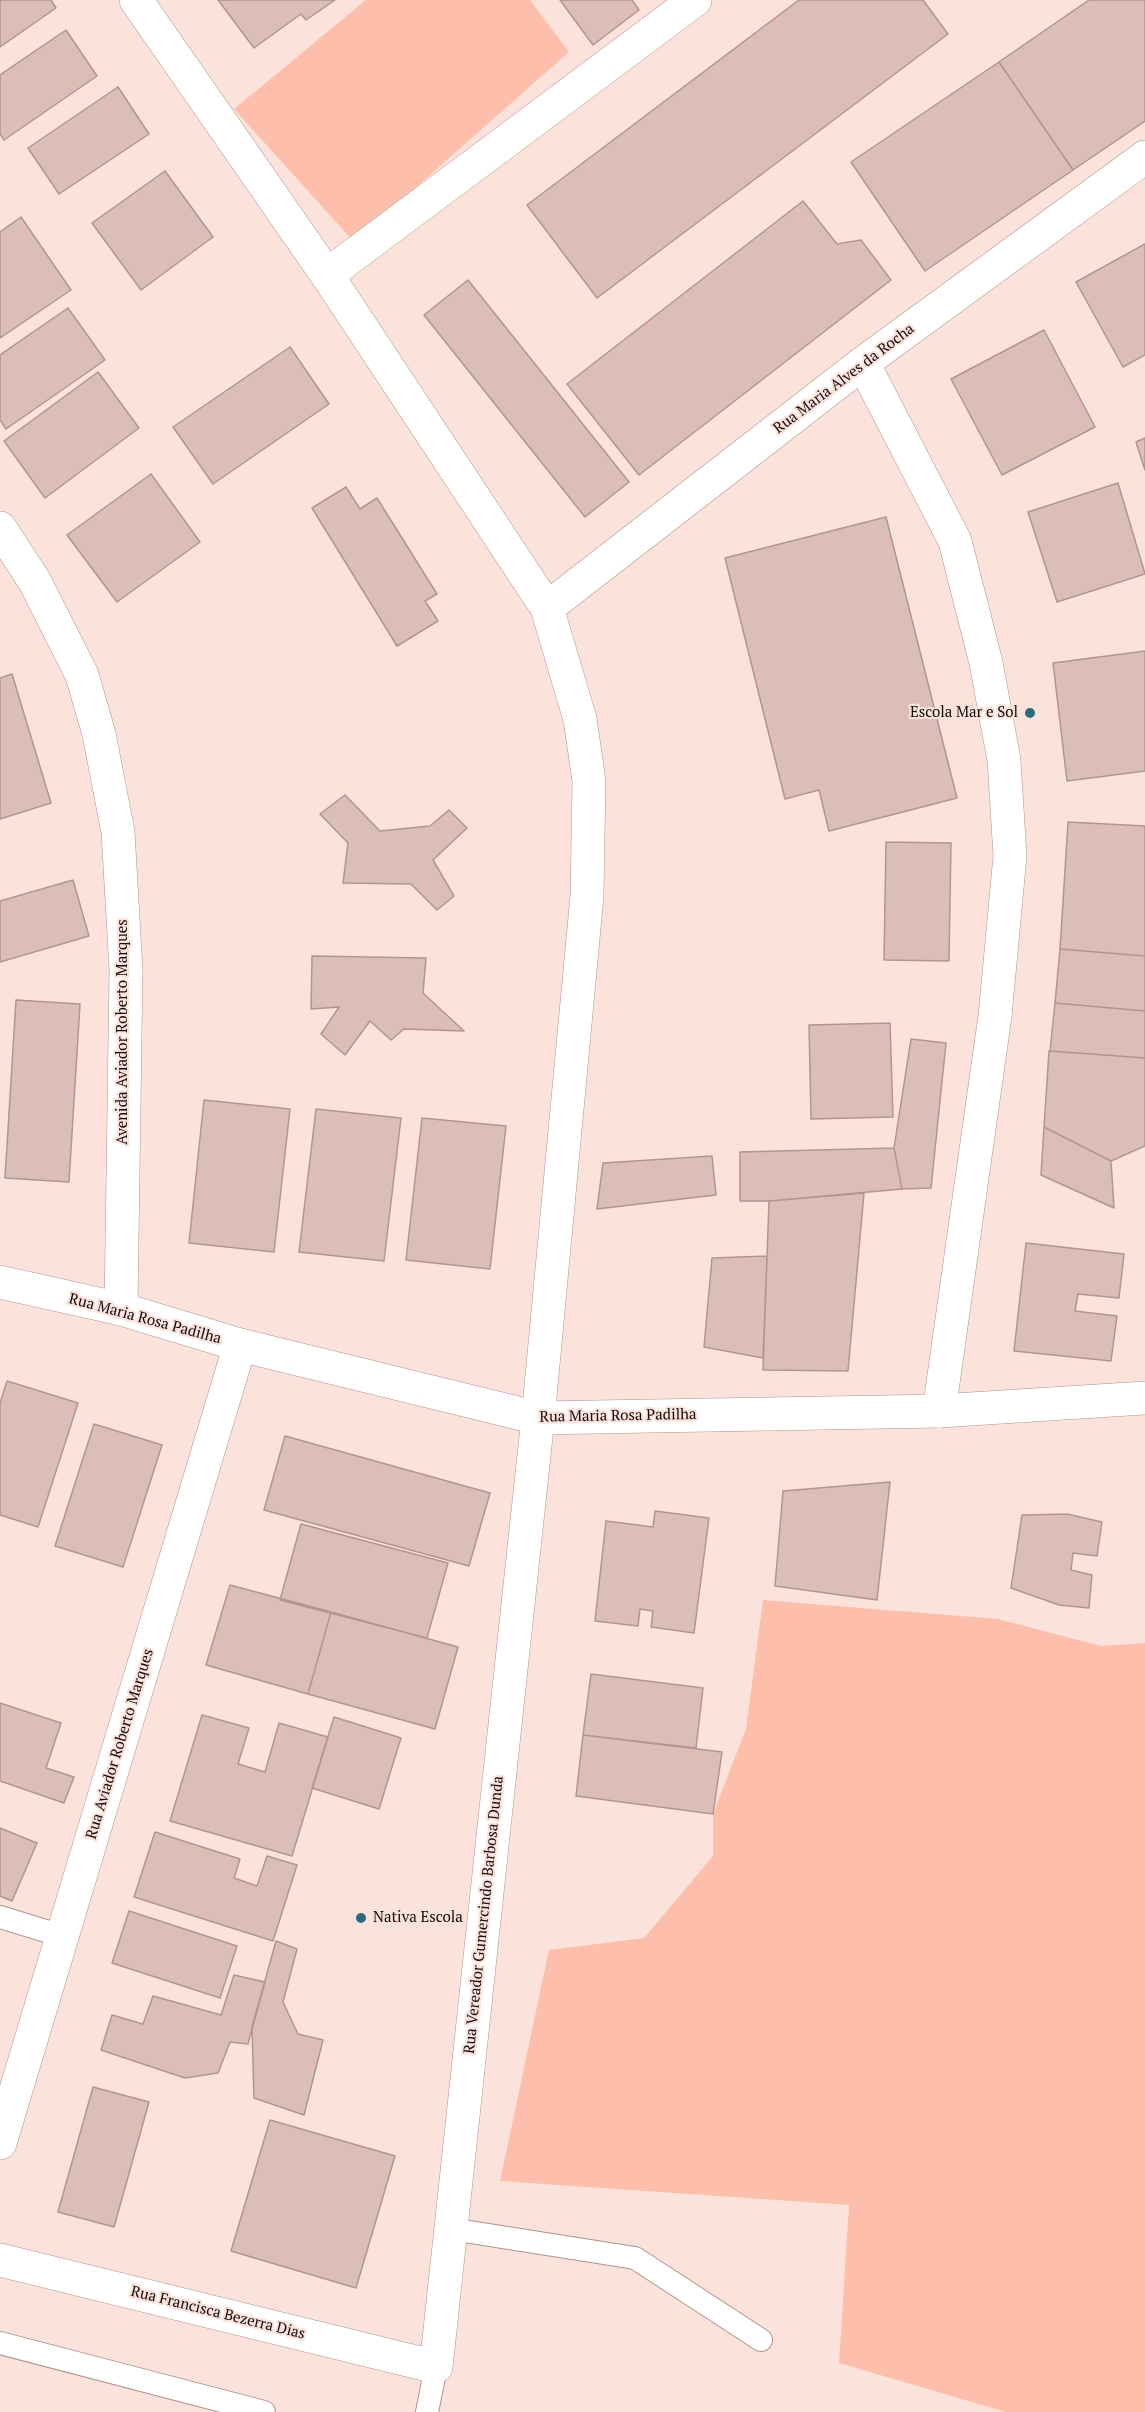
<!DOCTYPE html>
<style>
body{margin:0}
canvas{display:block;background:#fbe3dc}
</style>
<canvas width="1145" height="2412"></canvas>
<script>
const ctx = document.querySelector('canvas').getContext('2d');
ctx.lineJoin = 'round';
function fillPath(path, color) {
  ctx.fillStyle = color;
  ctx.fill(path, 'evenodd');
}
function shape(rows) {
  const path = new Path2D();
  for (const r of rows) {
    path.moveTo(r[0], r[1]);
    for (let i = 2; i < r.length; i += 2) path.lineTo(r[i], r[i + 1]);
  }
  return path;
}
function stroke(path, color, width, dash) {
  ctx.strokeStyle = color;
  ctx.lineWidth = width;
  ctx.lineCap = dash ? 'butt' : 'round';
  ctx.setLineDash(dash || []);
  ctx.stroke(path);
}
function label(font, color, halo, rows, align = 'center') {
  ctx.font = font + ' "PT Serif",serif';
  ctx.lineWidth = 4.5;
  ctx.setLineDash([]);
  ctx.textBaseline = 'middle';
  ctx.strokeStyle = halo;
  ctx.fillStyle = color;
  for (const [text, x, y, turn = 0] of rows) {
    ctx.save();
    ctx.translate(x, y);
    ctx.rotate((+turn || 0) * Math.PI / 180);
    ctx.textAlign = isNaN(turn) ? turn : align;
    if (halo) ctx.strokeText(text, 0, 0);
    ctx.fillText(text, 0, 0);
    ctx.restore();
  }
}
const green = shape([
 [366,0,530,0,569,52,354,242,234,109],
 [763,1600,998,1619,1101,1646,1145,1643,1145,2412,1006,2412,839,2363,849,2205,500,2181,549,1950,644,1938,713,1856,713,1814,746,1729]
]);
const building = shape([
 [0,0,51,0,56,8,0,47,0,0],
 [218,0,335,0,306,20,301,14,254,48,218,0],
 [560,0,632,0,639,10,593,45,560,0],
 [799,0,923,0,948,34,597,298,527,205,799,0],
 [1089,0,1145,0,1145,121,1073,170,999,62,1089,0],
 [66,30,97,76,4,140,0,134,0,75,66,30],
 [999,62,1073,170,925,271,851,162,999,62],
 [118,87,149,134,59,194,28,148,118,87],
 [165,171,213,237,141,290,92,223,165,171],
 [803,201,837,244,861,240,891,280,639,475,567,384,803,201],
 [21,217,71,290,0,338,0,232,21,217],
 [1145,244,1145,355,1123,367,1076,282,1145,244],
 [468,280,629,482,585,517,424,315,468,280],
 [68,308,105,360,6,429,0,420,0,355,68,308],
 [1044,330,1095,427,1002,475,951,379,1044,330],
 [290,347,329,404,213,484,173,427,290,347],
 [98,372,139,428,45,498,4,441,98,372],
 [1145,438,1145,470,1136,442,1145,438],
 [151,474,200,542,117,602,67,535,151,474],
 [1118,483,1145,574,1057,602,1028,512,1118,483],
 [346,487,360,509,377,498,437,594,425,601,438,621,397,646,312,508,346,487],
 [886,517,957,798,829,831,819,790,785,799,725,558,886,517],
 [1145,651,1145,771,1067,781,1053,663,1145,651],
 [12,674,51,803,0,819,0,678,12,674],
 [345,795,380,831,430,826,449,810,467,828,433,860,454,896,437,910,411,884,343,883,348,843,320,814,345,795],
 [1068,822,1145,826,1145,956,1060,949,1068,822],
 [886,842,951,843,949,961,884,960,886,842],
 [73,880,89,936,0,962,0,901,73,880],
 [1060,949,1145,956,1145,1011,1055,1003,1060,949],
 [312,956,426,958,423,993,464,1031,404,1029,391,1040,370,1021,345,1055,321,1034,339,1007,311,1009,312,956],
 [16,1000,80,1004,69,1182,5,1178,16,1000],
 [1055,1003,1145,1011,1145,1058,1050,1051,1055,1003],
 [890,1023,893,1117,811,1119,809,1025,890,1023],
 [911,1039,946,1043,931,1188,902,1189,894,1148,911,1039],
 [1049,1051,1145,1058,1145,1146,1111,1161,1044,1127,1049,1051],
 [204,1100,290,1109,274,1252,189,1243,204,1100],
 [316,1109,401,1118,384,1261,299,1252,316,1109],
 [422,1118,506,1126,490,1269,406,1260,422,1118],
 [1044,1127,1111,1161,1114,1208,1041,1175,1044,1127],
 [894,1148,902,1189,769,1201,740,1201,740,1152,894,1148],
 [712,1156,716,1195,597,1209,603,1163,712,1156],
 [864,1193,848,1371,763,1370,769,1201,864,1193],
 [1026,1243,1124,1254,1119,1298,1078,1294,1075,1311,1117,1316,1111,1361,1014,1351,1026,1243],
 [767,1256,763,1358,704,1347,712,1258,767,1256],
 [7,1381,78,1403,38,1527,0,1515,0,1403,7,1381],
 [94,1424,162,1445,123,1567,55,1546,94,1424],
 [285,1436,490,1493,469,1566,264,1510,285,1436],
 [890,1482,877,1600,775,1586,783,1491,890,1482],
 [655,1511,709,1518,694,1633,651,1627,653,1611,640,1609,638,1626,595,1621,606,1521,653,1527,655,1511],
 [1067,1514,1102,1522,1097,1556,1073,1553,1071,1570,1092,1575,1089,1608,1059,1605,1011,1588,1022,1515,1067,1514],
 [301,1524,448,1563,427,1638,280,1600,301,1524],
 [230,1585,331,1612,308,1694,206,1665,230,1585],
 [331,1612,458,1647,435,1729,308,1694,331,1612],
 [591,1674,703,1688,696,1748,583,1735,591,1674],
 [0,1703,61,1723,46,1768,74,1777,64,1803,0,1781,0,1703],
 [202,1715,249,1728,238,1764,265,1772,279,1723,328,1737,292,1856,170,1821,202,1715],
 [334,1717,401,1738,379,1809,312,1788,334,1717],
 [583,1735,722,1752,713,1814,576,1796,583,1735],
 [0,1828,37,1843,12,1901,0,1896,0,1828],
 [155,1832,240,1859,234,1878,257,1886,267,1856,297,1865,273,1941,134,1897,155,1832],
 [129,1911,237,1946,220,1998,112,1963,129,1911],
 [276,1941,297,1949,283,2002,298,2034,323,2040,304,2115,254,2098,252,2027,276,1941],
 [234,1975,265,1982,248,2044,230,2042,218,2073,185,2078,101,2050,112,2015,143,2024,153,1996,221,2015,234,1975],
 [93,2087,149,2102,114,2227,58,2212,93,2087],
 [270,2120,395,2156,356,2288,231,2251,270,2120]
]);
const lane = shape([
 [0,1917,62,1936],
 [451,2229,635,2258,761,2340],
 [0,2343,264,2412],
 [427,2412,436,2367]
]);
const street = shape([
 [327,275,695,0],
 [863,363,955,541,986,663,1004,760,1010,856,995,1016,939,1411],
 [0,528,35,582,82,675,99,734,118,832,126,970,121,1309],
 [547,608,863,363,1145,157],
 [0,2143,240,1345],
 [0,2260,436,2367,538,1418]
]);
const secondary = shape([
 [136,0,327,275,547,608,580,719,589,781,587,896,538,1418],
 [0,1282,121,1309,240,1345,538,1418,939,1411,1145,1398]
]);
const markers = [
 [1030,713,6,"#296c7e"],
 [361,1918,6,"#296c7e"]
];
const streetNames = [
 ["Rua Maria Alves da Rocha",844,379,-37],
 ["Avenida Aviador Roberto Marques",123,1032,-90],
 ["Rua Maria Rosa Padilha",145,1319,15],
 ["Rua Maria Rosa Padilha",618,1416,-1],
 ["Rua Aviador Roberto Marques",120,1744,-73],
 ["Rua Vereador Gumercindo Barbosa Dunda",484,1915,-84],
 ["Rua Francisca Bezerra Dias",218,2313,14]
];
const poiNames = [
 ["Escola Mar e Sol",1018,713],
 ["Nativa Escola",373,1918,"left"]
];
fillPath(green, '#fdbfab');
fillPath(building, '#dbbeb5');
stroke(building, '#b2968e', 1.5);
stroke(lane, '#af938b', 24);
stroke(street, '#af938b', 34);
stroke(secondary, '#af938b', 34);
stroke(lane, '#fff', 22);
stroke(street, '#fff', 33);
stroke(secondary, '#fff', 33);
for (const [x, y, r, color] of markers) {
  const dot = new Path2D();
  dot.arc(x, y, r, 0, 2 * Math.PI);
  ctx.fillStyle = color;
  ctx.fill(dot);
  stroke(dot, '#fbe3dc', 2);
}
label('15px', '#130907', '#fbe3dc', streetNames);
label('15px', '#130907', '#fbe3dc', poiNames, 'right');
</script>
